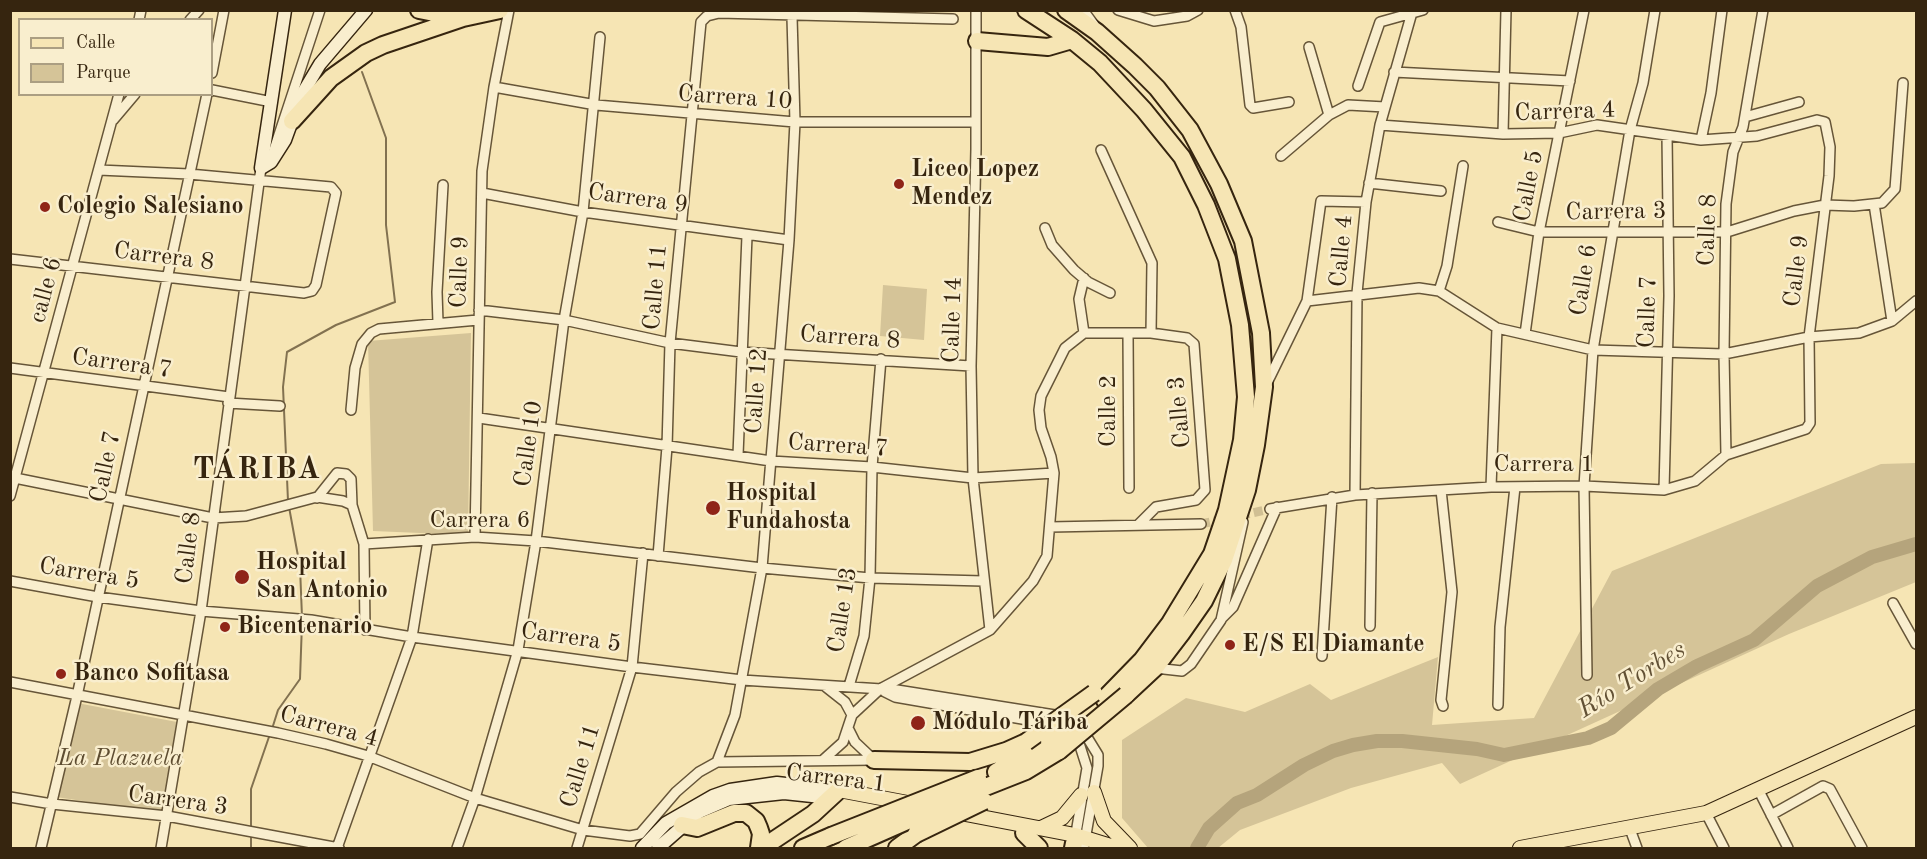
<!DOCTYPE html>
<meta charset="utf-8">
<style>
body{margin:0}
#map{position:relative;width:1927px;height:859px;overflow:hidden;background:#f6e5b4;font-family:"Old Standard TT",serif}
canvas{display:block}
.frame{position:absolute;inset:0;border:12px solid #36250f;pointer-events:none}
.legend{position:absolute;left:18px;top:18px;width:195px;height:78px;box-sizing:border-box;background:#f9eece;border:2px solid #ab9e82;margin:0;padding:8px 10px;list-style:none;font-size:18px;color:#36250f}
.legend li{display:flex;align-items:center;gap:12px;height:30px}
.legend b{width:30px;border:2px solid #ab9e82}
</style>
<div id="map">
<canvas width="1927" height="859"></canvas>
<div class="frame"></div>
<ul class="legend">
<li><b style="height:8px;background:#f6e5b4"></b>Calle</li>
<li><b style="height:16px;background:#d5c498"></b>Parque</li>
</ul>
</div>
<script>
const ctx = document.querySelector('canvas').getContext('2d');
ctx.lineJoin = 'round';
function fillPath(path, color) {
  ctx.fillStyle = color;
  ctx.fill(path, 'evenodd');
}
function shape(rows) {
  const path = new Path2D();
  for (const r of rows) {
    path.moveTo(r[0], r[1]);
    for (let i = 2; i < r.length; i += 2) path.lineTo(r[i], r[i + 1]);
  }
  return path;
}
function stroke(path, color, width, dash) {
  ctx.strokeStyle = color;
  ctx.lineWidth = width;
  ctx.lineCap = dash ? 'butt' : 'round';
  ctx.setLineDash(dash || []);
  ctx.stroke(path);
}
function label(font, color, halo, rows, align = 'center') {
  ctx.font = font + ' "Old Standard TT",serif';
  ctx.lineWidth = 5;
  ctx.setLineDash([]);
  ctx.textBaseline = 'middle';
  ctx.strokeStyle = halo;
  ctx.fillStyle = color;
  for (const [text, x, y, turn = 0] of rows) {
    ctx.save();
    ctx.translate(x, y);
    ctx.rotate((+turn || 0) * Math.PI / 180);
    ctx.textAlign = isNaN(turn) ? turn : align;
    if (halo) ctx.strokeText(text, 0, 0);
    ctx.fillText(text, 0, 0);
    ctx.restore();
  }
}
const green = shape([
 [883,285,927,289,924,340,880,336],
 [471,333,468,535,373,531,368,341],
 [1916,463,1916,582,1789,634,1460,784,1442,763,1351,788,1240,830,1218,848,1148,848,1122,818,1122,740,1186,698,1245,712,1310,684,1331,700,1438,657,1432,725,1534,718,1612,571,1881,464],
 [77,703,177,722,162,813,56,797]
]);
const stream = shape([
 [288,501,283,387,287,352,336,325,395,302,386,225,386,138,362,72],
 [289,507,300,567,302,617],
 [272,729,278,710,300,679,302,623],
 [251,828,251,789,270,734],
 [251,833,251,848]
]);
const river = shape([
 [1197,848,1209,828,1237,803,1257,795,1304,765,1333,751,1353,745,1377,741,1402,741,1477,749,1504,755,1588,738,1611,728,1658,689,1697,666,1754,640,1817,586,1872,557,1916,544]
]);
const streetTunnel = shape([
 [1201,524,1270,509]
]);
const street = shape([
 [976,10,976,149,971,366,973,478,990,630],
 [1083,10,1094,25],
 [1118,10,1154,21,1187,16,1198,10],
 [1235,10,1241,27,1250,105,1253,108,1289,102],
 [139,20,141,10],
 [190,20,199,10],
 [1309,47,1329,115],
 [1394,72,1570,81],
 [212,73,224,10],
 [1358,86,1380,22,1423,10],
 [494,87,596,105,795,122,976,122],
 [212,90,272,102],
 [1745,117,1799,102],
 [113,120,135,94],
 [1503,134,1506,10],
 [1701,140,1711,93,1722,10],
 [1101,150,1152,263,1151,333],
 [272,156,320,10],
 [1281,156,1329,115,1348,105,1385,107],
 [1369,183,1441,191],
 [482,193,583,212,789,240],
 [1874,204,1892,321],
 [1498,222,1539,232,1727,232,1794,211,1825,205,1854,206,1882,203,1895,189,1903,83],
 [1045,228,1052,245,1074,270,1088,282,1110,293],
 [10,259,304,293,312,291,316,285,336,193,331,187,189,174,99,170],
 [1084,278,1079,299,1084,333],
 [1439,291,1447,266,1463,166],
 [1307,301,1419,288,1439,291,1497,328,1593,350,1724,354,1809,337,1859,333,1892,321,1916,301],
 [479,310,564,320,670,343,741,352,971,366],
 [438,323,437,292,443,185],
 [1128,334,1129,488],
 [1525,334,1539,232,1584,10],
 [10,368,229,397],
 [1266,385,1307,301,1321,201,1366,202],
 [228,403,280,406],
 [351,410,355,368,362,344,371,333,379,329,478,320],
 [479,418,771,461,872,467,973,478,1054,473],
 [738,455,747,236],
 [1726,455,1724,354,1726,204,1733,152,1743,127,1763,10],
 [10,477,213,518,246,516,317,497,343,501,352,505,364,544,365,630],
 [1491,487,1497,328],
 [1441,490,1452,592,1441,700,1443,706],
 [1664,490,1669,296,1667,135],
 [1355,495,1357,293,1366,202,1380,125,1411,16],
 [10,496,119,94],
 [317,498,337,473,346,474,351,479,352,505],
 [1270,509,1355,495,1491,487,1584,486,1664,490,1695,481,1726,455,1806,429,1810,423,1809,337,1829,176,1830,147,1825,122,1817,120,1757,136,1701,140,1597,125,1559,133,1503,134,1380,125],
 [1050,527,1201,524],
 [475,537,482,171,494,87,509,10],
 [364,544,475,537,536,541,762,568,870,578,983,581],
 [658,556,667,447,670,343,701,22,707,16,719,13,953,19],
 [10,581,98,597,201,611,311,620,412,637,632,667,742,680,897,690,1061,716],
 [1893,603,1916,644],
 [1222,618,1233,607,1277,507],
 [1370,626,1372,493],
 [1322,656,1332,497],
 [1155,668,1182,671,1191,664,1221,620,1243,522],
 [1587,675,1584,486,1593,350,1630,130,1643,83,1655,10],
 [10,682,278,733,326,744,368,756,475,798,583,830,630,836,640,834,676,792,699,772,717,762,874,760],
 [849,686,864,636,870,578,872,467,881,359],
 [826,687,845,702,852,715],
 [885,692,895,697,1051,724],
 [1498,705,1500,627,1515,487],
 [852,715,880,689,990,630,1033,581,1047,556,1054,473,1051,457,1041,428,1039,410,1041,396,1065,348,1084,333,1151,333,1187,338,1194,344,1205,490,1196,500,1156,507,1139,524],
 [1082,729,1098,755,1098,766,1084,846],
 [849,730,855,742,874,760],
 [1070,736,1080,746,1087,768,1075,839],
 [823,760,843,742,852,715],
 [717,762,735,715,762,568,789,240,795,122,792,17],
 [1759,791,1788,848],
 [10,797,52,804,167,816,339,848],
 [1706,813,1724,848],
 [1771,815,1823,786,1830,789,1862,848],
 [1630,829,1637,848],
 [41,848,77,696,207,94],
 [161,848,201,611,261,168],
 [337,848,412,637,428,539],
 [457,848,475,798,518,650,536,541,564,320,583,212,600,37],
 [577,848,632,667,643,553]
]);
const secondary = shape([
 [261,168,271,162,285,140,301,96,320,64,366,10],
 [261,168,285,10],
 [642,848,666,823,713,796,730,790,777,783,839,790],
 [658,848,699,812,729,799,784,793,831,798]
]);
const primary = shape([
 [839,790,913,804],
 [1094,792,1104,821,1130,848],
 [955,812,1075,835,1117,848],
 [1041,828,1062,818,1081,795],
 [1520,848,1706,813,1916,717]
]);
const highway = shape([
 [419,10,459,18],
 [1026,10,1072,40,1100,63,1144,110,1182,157,1206,205,1227,259,1240,325,1246,397,1242,440,1227,510,1212,554,1170,623,1142,660,1104,699],
 [1066,10,1097,32,1135,66,1157,88,1190,130,1219,184,1243,241,1261,333,1264,387,1256,445,1247,490,1224,560,1204,601,1181,634,1155,668,1126,695],
 [977,41,1048,47,1072,40],
 [292,121,331,78,366,53,383,45,463,18,500,10],
 [874,760,970,762,1006,751,1026,742],
 [996,772,1049,741],
 [983,788,1026,771,1059,751],
 [682,825,697,828,734,813,746,813,756,821,759,828,761,834,759,848],
 [1024,833,1039,848],
 [762,848,813,814,839,790],
 [803,848,831,836],
 [897,848,916,834],
 [1073,848,1074,843]
]);
const highwayBridge = shape([
 [1049,741,1075,722],
 [1026,742,1094,693],
 [1059,751,1126,695],
 [916,834,984,801],
 [831,836,978,778],
 [846,848,980,789]
]);
const markers = [
 [899,184,6,"#8f2418"],
 [45,207,6,"#8f2418"],
 [713,508,8,"#8f2418"],
 [242,577,8,"#8f2418"],
 [225,627,6,"#8f2418"],
 [1230,645,6,"#8f2418"],
 [61,674,6,"#8f2418"],
 [918,723,8,"#8f2418"]
];
const streetNames = [
 ["Carrera 10",735,98,4],
 ["Carrera 4",1565,112,-2],
 ["Calle 5",1529,186,-79],
 ["Carrera 9",638,199,8],
 ["Carrera 3",1616,212,-1],
 ["Calle 8",1708,230,-88],
 ["Calle 4",1342,251,-85],
 ["Carrera 8",164,257,7],
 ["Calle 9",1797,271,-83],
 ["Calle 9",460,272,-88],
 ["Calle 6",1584,280,-81],
 ["Calle 11",656,287,-85],
 ["calle 6",46,290,-75],
 ["Calle 7",1648,312,-88],
 ["Calle 14",953,320,-88],
 ["Carrera 8",850,338,4],
 ["Carrera 7",122,364,8],
 ["Calle 12",757,391,-86],
 ["Calle 2",1109,411,-90],
 ["Calle 3",1180,412,-95],
 ["Calle 10",529,444,-82],
 ["Carrera 7",838,446,4],
 ["Carrera 1",1544,465],
 ["Calle 7",106,467,-78],
 ["Carrera 6",480,521],
 ["Calle 8",189,548,-83],
 ["Carrera 5",89,574,9],
 ["Calle 13",843,610,-81],
 ["Carrera 5",571,638,8],
 ["Carrera 4",329,727,15],
 ["Calle 11",581,766,-73],
 ["Carrera 1",836,779,7],
 ["Carrera 3",178,801,8]
];
const poiNames = [
 ["Liceo Lopez",911,170],
 ["Mendez",911,198],
 ["Colegio Salesiano",57,207],
 ["Hospital",726,494],
 ["Fundahosta",726,522],
 ["Hospital",256,563],
 ["San Antonio",256,591],
 ["Bicentenario",237,627],
 ["E/S El Diamante",1242,645],
 ["Banco Sofitasa",73,674],
 ["Módulo Táriba",932,723]
];
const parkNames = [
 ["La Plazuela",120,759]
];
const waterNames = [
 ["Río Torbes",1632,680,-32]
];
const districtNames = [
 ["TÁRIBA",257,470]
];
fillPath(green, '#d5c498');
stroke(stream, '#827150', 2);
stroke(river, '#b5a47c', 14);
stroke(streetTunnel, '#d0bf93', 9, [9, 4.5]);
stroke(street, '#665538', 12);
stroke(secondary, '#36250f', 15);
stroke(primary, '#36250f', 16);
stroke(highway, '#36250f', 20);
stroke(street, '#f9eece', 9);
stroke(secondary, '#f9eece', 12);
stroke(primary, '#f6e5b4', 14);
stroke(highway, '#f6e5b4', 16);
stroke(highwayBridge, '#36250f', 20, []);
stroke(highwayBridge, '#f6e5b4', 16);
for (const [x, y, r, color] of markers) {
  const dot = new Path2D();
  dot.arc(x, y, r, 0, 2 * Math.PI);
  ctx.fillStyle = color;
  ctx.fill(dot);
  stroke(dot, '#f9eece', 2);
}
label('24px', '#36250f', '#f9eece', streetNames);
label('bold 24px', '#36250f', '#f9eece', poiNames, 'left');
label('italic 24px', '#5e4d31', '#f9eece', parkNames);
label('italic 26px', '#625135', '#f9eece', waterNames);
ctx.letterSpacing = '1.5px';
label('bold 30px', '#36250f', '#f9eece', districtNames);
ctx.letterSpacing = '0px';
</script>
